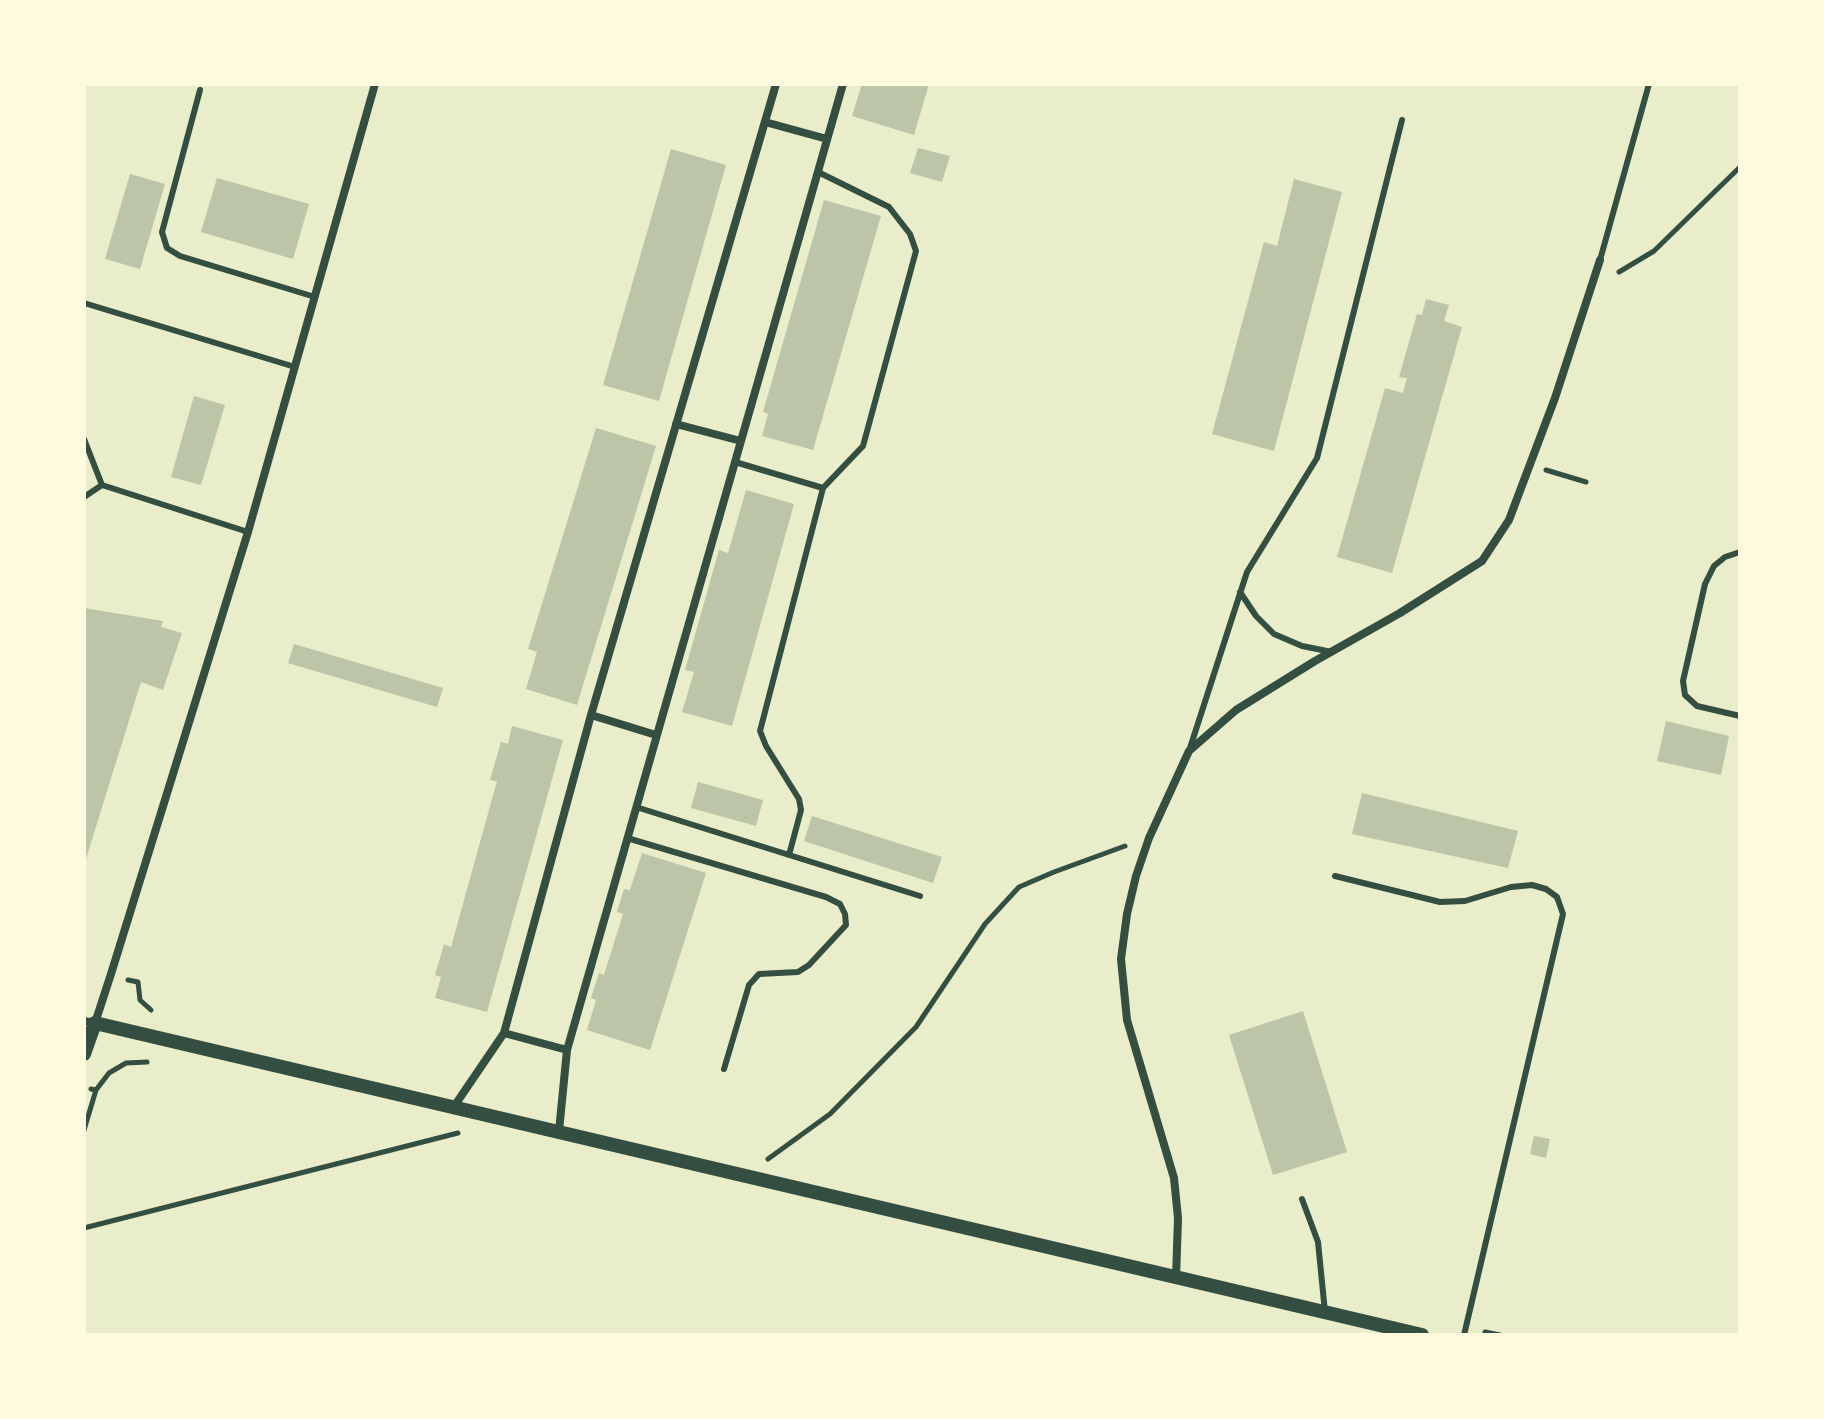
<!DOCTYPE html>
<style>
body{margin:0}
#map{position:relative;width:1824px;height:1419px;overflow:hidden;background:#e9edc9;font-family:Cabin,sans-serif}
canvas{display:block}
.frame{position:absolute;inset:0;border:86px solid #fefae0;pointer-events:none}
</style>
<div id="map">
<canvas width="1824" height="1419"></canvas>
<div class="frame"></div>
</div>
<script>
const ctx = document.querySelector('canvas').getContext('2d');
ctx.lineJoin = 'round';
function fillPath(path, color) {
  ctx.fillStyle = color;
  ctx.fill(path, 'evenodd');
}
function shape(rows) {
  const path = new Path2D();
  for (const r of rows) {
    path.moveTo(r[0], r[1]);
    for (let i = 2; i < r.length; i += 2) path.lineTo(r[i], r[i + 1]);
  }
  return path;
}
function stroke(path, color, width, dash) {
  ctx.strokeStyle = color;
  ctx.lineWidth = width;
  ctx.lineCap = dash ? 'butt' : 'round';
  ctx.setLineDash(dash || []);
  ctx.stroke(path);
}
const building = shape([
 [862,84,929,84,914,135,852,116],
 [918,148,950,156,942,182,910,173],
 [671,149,726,165,659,401,603,385],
 [130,174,165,184,140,269,105,259],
 [217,178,309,204,293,259,201,232],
 [1294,179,1342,192,1274,451,1212,434,1264,242,1277,246],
 [824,200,881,216,813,450,762,436,768,414,763,412],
 [1426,299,1449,305,1444,321,1462,327,1392,573,1337,557,1385,388,1403,393,1407,378,1399,377,1417,314,1422,315],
 [194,396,225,405,201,485,171,477],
 [596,428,656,446,577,705,526,689,537,652,528,649],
 [746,490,794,504,732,726,682,712,694,672,685,670,719,550,728,553],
 [84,608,163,621,161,627,182,633,163,690,141,682,85,862],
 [294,644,443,688,437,707,288,663],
 [1666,721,1729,736,1721,775,1657,761],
 [512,726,563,740,487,1012,435,998,441,977,435,975,444,944,451,947,497,781,490,780,501,742,508,744],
 [698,782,763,800,756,826,691,808],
 [1362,793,1518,831,1508,868,1352,834],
 [812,816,942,857,933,883,804,841],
 [642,853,706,873,650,1050,587,1030,596,1000,591,998,599,973,604,975,623,914,617,912,624,889,630,890],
 [1303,1011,1347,1152,1273,1175,1229,1035],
 [1534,1136,1550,1139,1546,1158,1530,1154]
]);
const path = shape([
 [1619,272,1654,251,1740,167],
 [1546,470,1586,482],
 [128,980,138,982,140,1000,151,1010],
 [91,1089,96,1090,109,1073,126,1063,147,1062],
 [84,1130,96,1090],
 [768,1159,830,1114,916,1027,985,924,1019,887,1054,872,1125,846],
 [84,1228,458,1133],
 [1485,1332,1500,1335]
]);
const service = shape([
 [200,90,162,232,167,248,180,256,315,297],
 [1600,260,1649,84],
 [84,303,295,367],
 [84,439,102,485],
 [735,462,823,488],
 [102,485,248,532],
 [84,497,102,485],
 [1740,552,1725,557,1714,566,1705,584,1683,681,1685,695,1697,706,1740,716],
 [1240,592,1256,616,1274,634,1302,646,1332,652],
 [1190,748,1247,572,1317,458,1402,120],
 [636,807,920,896],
 [627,838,826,897,840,904,845,914,846,925,809,965,798,972,759,974,749,985,724,1069],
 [789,855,801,810,799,799,766,746,760,731,823,488,863,446,916,251,910,234,889,207,818,172],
 [1335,876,1440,902,1465,901,1511,887,1532,885,1546,889,1557,897,1563,914,1464,1335],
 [1302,1199,1318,1242,1325,1312]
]);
const minor = shape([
 [765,122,827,139],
 [676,424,741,441],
 [591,715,656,735],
 [84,1021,95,1023,111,974,248,532,375,84],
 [504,1033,567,1050],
 [453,1108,504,1033,591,715,776,84],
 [559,1131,567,1050,843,84],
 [1176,1278,1178,1218,1174,1178,1127,1020,1121,959,1127,914,1136,876,1149,838,1189,751,1236,710,1315,661,1400,613,1482,561,1509,520,1555,398,1600,260]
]);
const tertiary = shape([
 [84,1054,95,1023,1422,1335]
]);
fillPath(building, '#bcc5a7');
stroke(path, '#344e41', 5);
stroke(service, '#344e41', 6);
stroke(minor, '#344e41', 8);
stroke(tertiary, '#344e41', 14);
</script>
